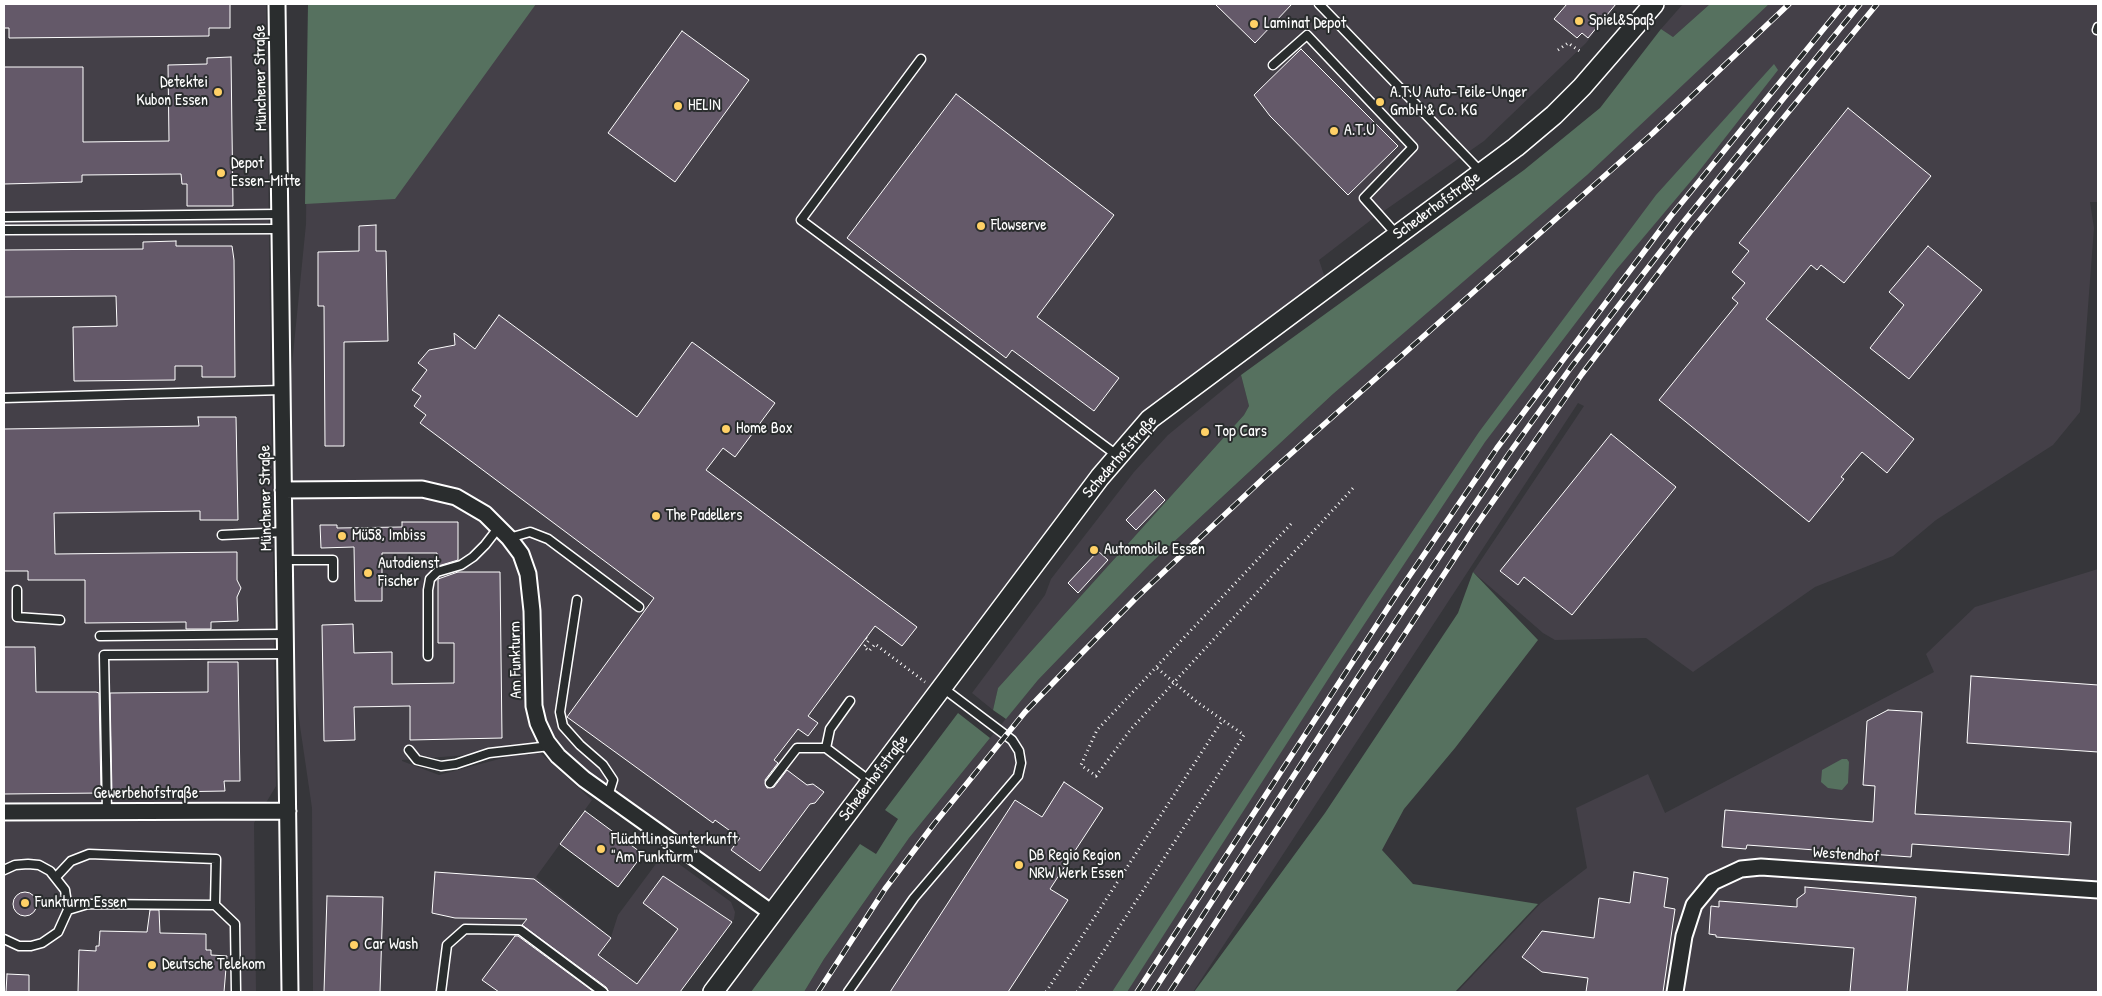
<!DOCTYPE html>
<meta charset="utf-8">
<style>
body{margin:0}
#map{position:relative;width:2102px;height:996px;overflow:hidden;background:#36363a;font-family:"Patrick Hand",sans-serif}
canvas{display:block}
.frame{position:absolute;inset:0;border:5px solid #fff;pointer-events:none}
</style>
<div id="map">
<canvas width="2102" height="996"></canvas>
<div class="frame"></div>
</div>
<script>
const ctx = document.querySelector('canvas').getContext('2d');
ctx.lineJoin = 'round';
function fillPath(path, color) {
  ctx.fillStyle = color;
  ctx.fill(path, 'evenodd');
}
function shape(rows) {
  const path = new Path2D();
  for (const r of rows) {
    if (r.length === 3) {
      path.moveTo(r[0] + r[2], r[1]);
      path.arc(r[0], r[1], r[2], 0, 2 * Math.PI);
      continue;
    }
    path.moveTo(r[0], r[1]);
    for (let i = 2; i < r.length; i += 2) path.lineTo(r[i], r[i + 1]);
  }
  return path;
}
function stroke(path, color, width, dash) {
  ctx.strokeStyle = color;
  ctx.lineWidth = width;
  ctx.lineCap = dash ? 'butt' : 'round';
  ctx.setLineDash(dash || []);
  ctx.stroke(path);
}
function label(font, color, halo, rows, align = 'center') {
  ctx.font = font + ' "Patrick Hand",sans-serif';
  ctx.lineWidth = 4;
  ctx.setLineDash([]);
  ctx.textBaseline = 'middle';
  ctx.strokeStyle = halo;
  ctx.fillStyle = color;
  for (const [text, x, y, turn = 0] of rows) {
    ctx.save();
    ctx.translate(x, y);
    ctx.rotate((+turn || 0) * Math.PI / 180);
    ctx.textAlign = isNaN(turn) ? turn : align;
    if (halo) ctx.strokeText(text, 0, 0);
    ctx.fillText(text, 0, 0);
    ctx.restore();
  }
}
const built = shape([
 [4,4,266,4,276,786,254,823,256,992,4,992],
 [308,4,1617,4,1586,43,1484,141,1371,220,1319,260,1325,278,1145,413,769,904,567,760,538,751,592,800,536,877,611,937,618,915,664,853,731,902,735,912,734,919,680,992,313,992,312,808,289,651,287,415,306,224],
 [533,750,439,775,402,761,402,760],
 [1683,4,1710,4,1673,37,1661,29],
 [1769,4,2098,4,2098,202,2090,202,2094,228,2080,412,2053,445,1936,520,1893,556,1815,587,1693,672,1646,638,1555,640,1543,633,1473,572,1584,406,1578,403,1193,992,804,992,824,959,909,838,990,738,1038,680,1150,564,1333,394],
 [1241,375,1249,406,1244,415,998,688,993,710,972,693,1045,595,1051,579,1134,472,1168,435],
 [2098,569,2098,992,1457,992,1541,903,1587,868,1576,808,1648,774,1665,813,1934,672,1926,654,1975,607]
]);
const green = shape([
 [308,4,536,4,395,199,305,204],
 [1710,4,1769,4,1587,175,1333,394,1150,564,1038,680,1006,719,993,710,998,688,1244,415,1249,406,1241,375,1524,170,1600,108,1661,29,1673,37],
 [1774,64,1778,70,1696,175,1616,270,1485,442,1334,670,1127,992,1112,992,1367,599,1479,432,1656,195],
 [1473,572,1538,640,1455,748,1404,809,1382,850,1413,884,1538,904,1455,992,1194,992,1325,813,1458,613],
 [958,713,990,738,909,838,824,959,804,992,751,992,860,844,876,854,898,819,885,810],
 [1842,759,1847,759,1849,762,1848,783,1842,790,1828,788,1821,782,1822,770]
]);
const building = shape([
 [4,4,230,4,230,28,209,28,209,36,9,38,9,28,4,28,4,4],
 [1215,4,1292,4,1255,43,1215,4],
 [1567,4,1616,4,1588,38,1582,33,1577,38,1554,19,1567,4],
 [682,31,749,80,675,182,608,133,682,31],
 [1301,49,1398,146,1348,195,1270,116,1254,95,1301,49],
 [231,57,233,206,187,206,187,184,182,184,181,174,82,175,82,182,4,184,4,67,83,67,83,142,169,141,168,65,207,64,207,58,231,57],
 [956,94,1114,215,1037,317,1119,378,1094,411,1012,350,1006,358,847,238,956,94],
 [1848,108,1931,176,1844,283,1821,265,1817,270,1811,265,1766,319,1914,439,1887,473,1862,452,1841,477,1844,479,1809,522,1659,400,1738,303,1732,298,1745,283,1732,272,1749,251,1739,243,1848,108],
 [376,225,376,251,386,251,388,341,344,342,344,446,325,446,324,306,318,306,318,252,359,251,359,226,376,225],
 [176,241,176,246,232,246,234,260,235,377,202,377,202,366,175,366,175,380,74,381,73,327,117,326,116,296,4,297,4,250,143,249,143,242,176,241],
 [1928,246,1982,290,1909,379,1870,348,1904,305,1889,292,1928,246],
 [499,315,637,417,692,342,775,403,735,457,723,448,706,470,917,627,902,646,875,626,808,716,818,723,808,736,798,729,774,760,778,763,765,780,767,788,774,787,787,770,807,785,813,784,824,792,815,803,810,804,760,871,731,850,740,838,715,820,713,823,567,717,654,598,420,423,426,415,414,406,421,396,412,390,427,370,418,363,429,350,455,345,454,333,475,349,499,315],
 [198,417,236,417,238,520,200,520,200,511,54,513,55,554,237,552,237,580,241,588,237,597,238,621,211,622,211,629,186,629,186,622,85,623,85,580,28,580,28,571,4,571,4,429,199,426,198,417],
 [1611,434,1676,487,1572,615,1524,577,1518,585,1500,571,1611,434],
 [1155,490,1165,500,1136,530,1126,520,1155,490],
 [402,522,458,522,458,560,438,566,437,553,382,553,382,601,355,601,354,547,321,548,320,525,337,525,337,528,402,527,402,522],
 [1098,551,1108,560,1078,593,1068,583,1098,551],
 [458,572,500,572,502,738,410,740,410,706,354,707,355,740,324,741,322,625,353,624,354,653,392,652,392,684,454,683,454,643,438,643,438,579,458,572],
 [4,647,35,647,36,692,96,692,99,693,101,793,4,794,4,647],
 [208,662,238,662,240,781,224,781,225,791,112,793,110,693,208,692,208,662],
 [1971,676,2098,685,2098,752,1967,743,1971,676],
 [1888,710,1922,712,1915,814,2071,822,2069,855,1912,844,1911,857,1747,845,1746,849,1722,847,1725,810,1873,822,1875,786,1863,785,1867,721,1888,710],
 [1064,782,1103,808,1050,889,1068,900,1008,992,890,992,1015,800,1042,817,1064,782],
 [585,811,643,854,618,887,560,844,585,811],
 [435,872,534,879,611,938,598,955,637,984,678,929,643,903,663,876,732,922,680,992,609,992,606,987,522,925,527,919,455,918,432,913,435,872],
 [1634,872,1668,878,1664,907,1675,909,1663,992,1586,992,1588,978,1542,972,1522,957,1542,931,1594,938,1599,898,1630,903,1634,872],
 [1805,887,1916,897,1907,992,1850,992,1854,948,1716,937,1716,935,1709,934,1711,906,1719,907,1719,901,1797,907,1797,899,1805,893,1805,887],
 [25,904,12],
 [327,896,383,897,380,992,324,992,327,896],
 [150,910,159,910,160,933,206,934,206,950,211,950,211,955,227,956,224,992,78,992,79,950,96,951,96,946,99,946,100,931,147,932,150,910],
 [515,936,518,936,594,992,499,992,482,980,515,936],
 [7,974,29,975,29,992,6,992,7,974]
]);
const path = shape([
 [1558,50,1568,43,1581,52],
 [1291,524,1097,730,1081,765,1096,776,1131,729,1355,486],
 [866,638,869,640,864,647,869,651,875,644,925,682],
 [1046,992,1222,721],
 [1077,992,1244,735,1197,702,1157,668]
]);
const service = shape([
 [1319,4,1482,173],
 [2097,30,2098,27],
 [921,59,801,220,1118,456],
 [1273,65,1307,35,1413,147,1364,198,1397,235],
 [4,217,280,214],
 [4,230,280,229],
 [4,398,282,390],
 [222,535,284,532],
 [509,538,530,532,548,539,639,607],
 [284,560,333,560,333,577],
 [17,590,17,617,60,620],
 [577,600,560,712,563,726,580,745,603,765,613,780,608,796],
 [100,636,285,634],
 [428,656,428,590,430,579,437,572,461,565,473,557,485,545,499,527],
 [850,701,830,729,826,748,871,782],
 [409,750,417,760,441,766,456,764,489,753,550,746],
 [770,783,797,748,826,748],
 [107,812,104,655,285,654],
 [4,870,15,865,28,864,39,865,50,871,65,890,68,910,58,932,42,943,31,946,19,946,4,939],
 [57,876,71,861,89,854,216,859,215,905,88,904,68,910],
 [215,905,235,924,236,992],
 [441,992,447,945,465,929,520,930,603,992],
 [848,992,914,898,1018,776,1021,763,1019,751,1012,740,943,688]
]);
const minor = shape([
 [277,4,290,992],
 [283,490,422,489,456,497,485,514,509,538,521,554,528,574,532,611,534,706,538,723,547,742,558,756,584,779,772,913],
 [4,812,288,811],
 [1675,992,1684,936,1694,905,1713,882,1741,869,1761,867,2098,890]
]);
const tertiary = shape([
 [713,992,1100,477,1150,419,1516,147,1554,115,1582,87,1654,4]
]);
const rail = shape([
 [818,992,885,889,934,824,1025,712,1080,655,1137,597,1268,474,1653,133,1789,4],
 [1137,992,1397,594,1497,448,1670,217,1844,4],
 [1153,992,1354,683,1508,455,1572,366,1681,225,1860,4],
 [1170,992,1475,527,1582,374,1690,232,1877,4]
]);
const markers = [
 [1579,21,5,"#ffd166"],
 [1254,24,5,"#ffd166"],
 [218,92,5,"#ffd166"],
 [1380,102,5,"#ffd166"],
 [678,106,5,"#ffd166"],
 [1334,131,5,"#ffd166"],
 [221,173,5,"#ffd166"],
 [981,226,5,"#ffd166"],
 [726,429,5,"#ffd166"],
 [1205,432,5,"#ffd166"],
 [656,516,5,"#ffd166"],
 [342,536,5,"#ffd166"],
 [1094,550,5,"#ffd166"],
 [368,573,5,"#ffd166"],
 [601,849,5,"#ffd166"],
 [1019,865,5,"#ffd166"],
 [25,903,5,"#ffd166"],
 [354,945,5,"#ffd166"],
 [152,965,5,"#ffd166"]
];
const poiNames = [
 ["Spiel&Spaß",1589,21],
 ["Laminat Depot",1264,24],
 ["Detektei",208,83,"right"],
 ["Kubon Essen",208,101,"right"],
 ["A.T.U Auto-Teile-Unger",1390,93],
 ["GmbH & Co. KG",1390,111],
 ["HELIN",688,106],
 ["A.T.U",1344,131],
 ["Depot",231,164],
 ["Essen-Mitte",231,182],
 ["Flowserve",991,226],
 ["Home Box",736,429],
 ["Top Cars",1215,432],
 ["The Padellers",666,516],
 ["Mü58, Imbiss",352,536],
 ["Automobile Essen",1104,550],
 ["Autodienst",378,564],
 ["Fischer",378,582],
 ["Flüchtlingsunterkunft",611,840],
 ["\"Am Funkturm\"",611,858],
 ["DB Regio Region",1029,856],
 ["NRW Werk Essen",1029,874],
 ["Funkturm Essen",35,903],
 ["Car Wash",364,945],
 ["Deutsche Telekom",162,965]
];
const streetNames = [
 ["Münchener Straße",261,78,-91],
 ["Schederhofstraße",1437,206,-36],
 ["Schederhofstraße",1120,457,-49],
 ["Münchener Straße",266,498,-91],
 ["Am Funkturm",516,660,-91],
 ["Schederhofstraße",874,778,-53],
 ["Gewerbehofstraße",146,794],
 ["Westendhof",1846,855,4]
];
fillPath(built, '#444048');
fillPath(green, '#56715f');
fillPath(building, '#645969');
stroke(building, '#fff', 1);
stroke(service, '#fff', 11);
stroke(minor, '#fff', 19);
stroke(tertiary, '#fff', 22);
stroke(path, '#fff', 3, [1, 4]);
stroke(service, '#2a2d2e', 8);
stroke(minor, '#2a2d2e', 15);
stroke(tertiary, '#2a2d2e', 19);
stroke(rail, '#fff', 5.5);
stroke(rail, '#2a2d2e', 4, [11]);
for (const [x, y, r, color] of markers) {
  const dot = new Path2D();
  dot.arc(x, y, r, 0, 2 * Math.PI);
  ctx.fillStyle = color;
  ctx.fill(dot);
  stroke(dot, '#2a2d2e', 2);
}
label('16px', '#fff', '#2a2d2e', poiNames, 'left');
label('16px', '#fff', '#2a2d2e', streetNames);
</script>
